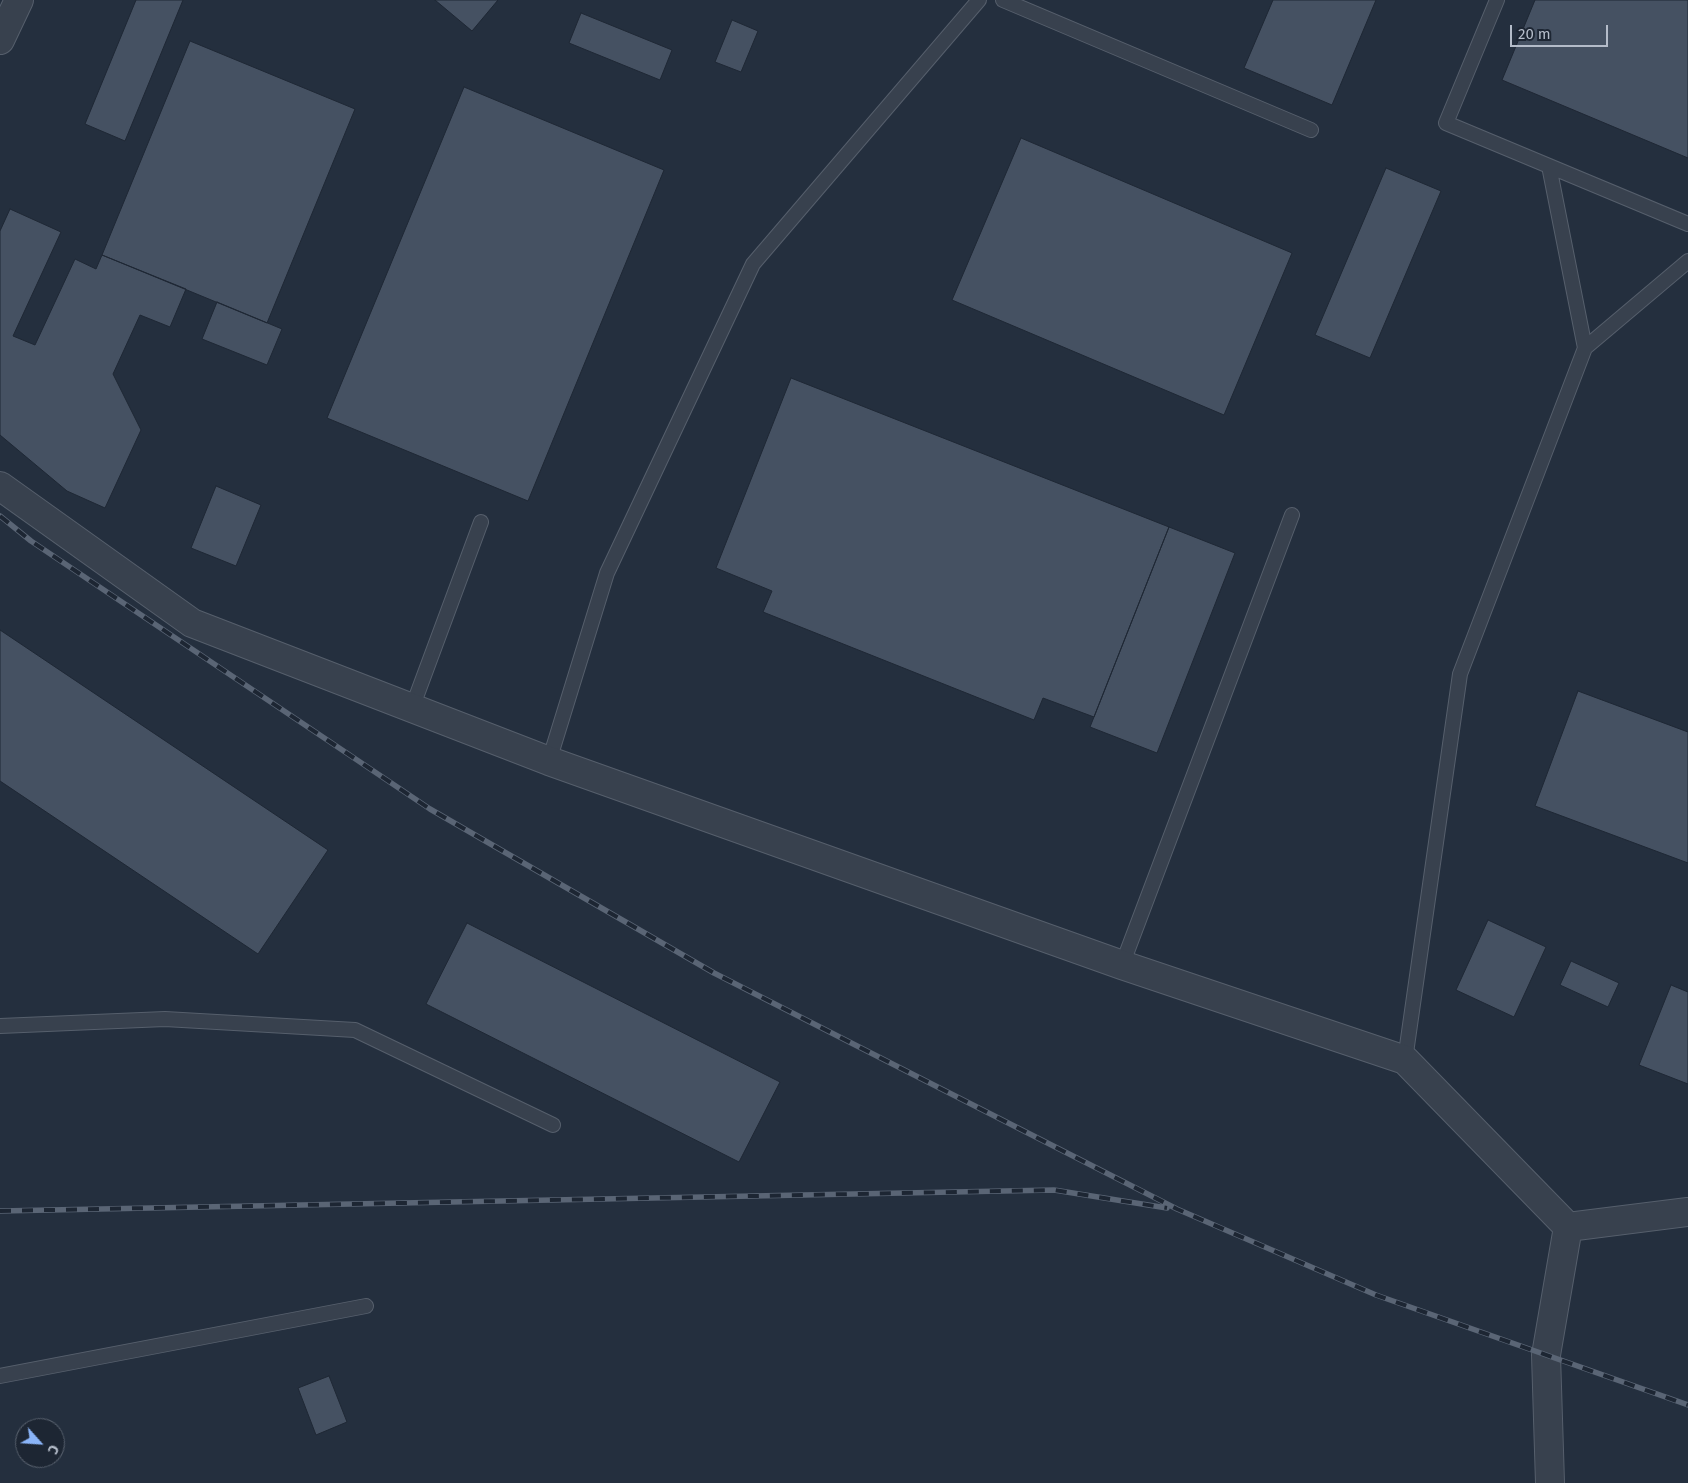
<!DOCTYPE html>
<meta charset="utf-8">
<style>
body{margin:0}
#map{position:relative;width:1688px;height:1483px;overflow:hidden;background:#242f3e;font-family:"Fira Sans",sans-serif}
canvas{display:block}
.north{position:absolute;left:15px;top:1418px;width:50px;height:50px;box-sizing:border-box;background:#1d2633;border:1px solid #59626f;border-radius:50%;rotate:116deg;font-size:14px;font-weight:700;line-height:20px;text-align:center;color:#b4bcc9}
.north::after{content:'';display:block;margin:auto;width:18px;height:22px;background:#8ab4f8;clip-path:polygon(50% 0,100% 100%,50% 72%,0 100%)}
.scale{position:absolute;left:1510px;top:25px;width:98px;height:22px;box-sizing:border-box;border:2px solid #b4bcc9;border-top:0;padding-left:6px;font-size:15px;line-height:18px;white-space:nowrap;color:#b4bcc9;-webkit-text-stroke:4px #1d2633;paint-order:stroke}
</style>
<div id="map">
<canvas width="1688" height="1483"></canvas>
<div class="north">С</div>
<div class="scale">20 m</div>
</div>
<script>
const ctx = document.querySelector('canvas').getContext('2d');
ctx.lineJoin = 'round';
function fillPath(path, color) {
  ctx.fillStyle = color;
  ctx.fill(path, 'evenodd');
}
function shape(rows) {
  const path = new Path2D();
  for (const r of rows) {
    path.moveTo(r[0], r[1]);
    for (let i = 2; i < r.length; i += 2) path.lineTo(r[i], r[i + 1]);
  }
  return path;
}
function stroke(path, color, width, dash) {
  ctx.strokeStyle = color;
  ctx.lineWidth = width;
  ctx.lineCap = dash ? 'butt' : 'round';
  ctx.setLineDash(dash || []);
  ctx.stroke(path);
}
const building = shape([
 [136,0,183,0,125,141,85,124,136,0],
 [435,0,498,0,472,31,435,0],
 [1273,0,1376,0,1332,105,1244,68,1273,0],
 [1535,0,1688,0,1688,158,1502,80,1535,0],
 [581,13,672,50,660,80,569,43,581,13],
 [732,20,758,31,741,72,715,62,732,20],
 [190,41,355,109,267,323,102,255,190,41],
 [464,87,664,170,528,501,327,418,464,87],
 [1021,138,1292,253,1224,415,952,300,1021,138],
 [1386,168,1441,191,1370,358,1315,335,1386,168],
 [10,209,61,232,13,336,35,345,75,259,96,269,102,255,186,289,170,327,140,315,113,374,141,430,105,508,67,491,0,435,0,231,10,209],
 [217,302,282,329,267,365,202,339,217,302],
 [791,378,1169,527,1094,717,1043,698,1034,720,763,612,772,591,716,568,791,378],
 [216,486,261,505,236,566,191,548,216,486],
 [1169,527,1235,553,1157,753,1090,727,1169,527],
 [0,630,328,850,258,954,0,781,0,630],
 [1578,691,1688,732,1688,863,1535,806,1578,691],
 [1488,920,1546,947,1514,1017,1456,990,1488,920],
 [467,923,780,1082,739,1162,426,1004,467,923],
 [1571,961,1619,983,1608,1007,1560,985,1571,961],
 [1671,985,1688,992,1688,1084,1639,1065,1671,985],
 [329,1376,347,1422,316,1435,298,1388,329,1376]
]);
const service = shape([
 [1003,0,1311,130],
 [1497,0,1446,123,1688,224],
 [1549,166,1585,348],
 [412,708,481,522],
 [549,761,607,573,753,264,979,0],
 [1122,965,1292,515],
 [0,1026,165,1019,355,1030,553,1125],
 [1405,1060,1460,674,1585,348,1688,261],
 [0,1376,366,1306]
]);
const minor = shape([
 [0,40,19,0],
 [0,486,192,623,549,761,1122,965,1405,1060,1568,1227,1688,1212],
 [1550,1483,1546,1355,1568,1227]
]);
const rail = shape([
 [0,516,31,541,430,809,714,973,1177,1209,1376,1295,1688,1405],
 [0,1211,1054,1190,1167,1208]
]);
fillPath(building, '#455162');
stroke(building, '#1f2835', 1);
stroke(service, '#565f6c', 16);
stroke(minor, '#565f6c', 30);
stroke(service, '#38414e', 14);
stroke(minor, '#38414e', 28);
stroke(rail, '#5a6575', 5.5);
stroke(rail, '#1d2633', 4, [11]);
</script>
